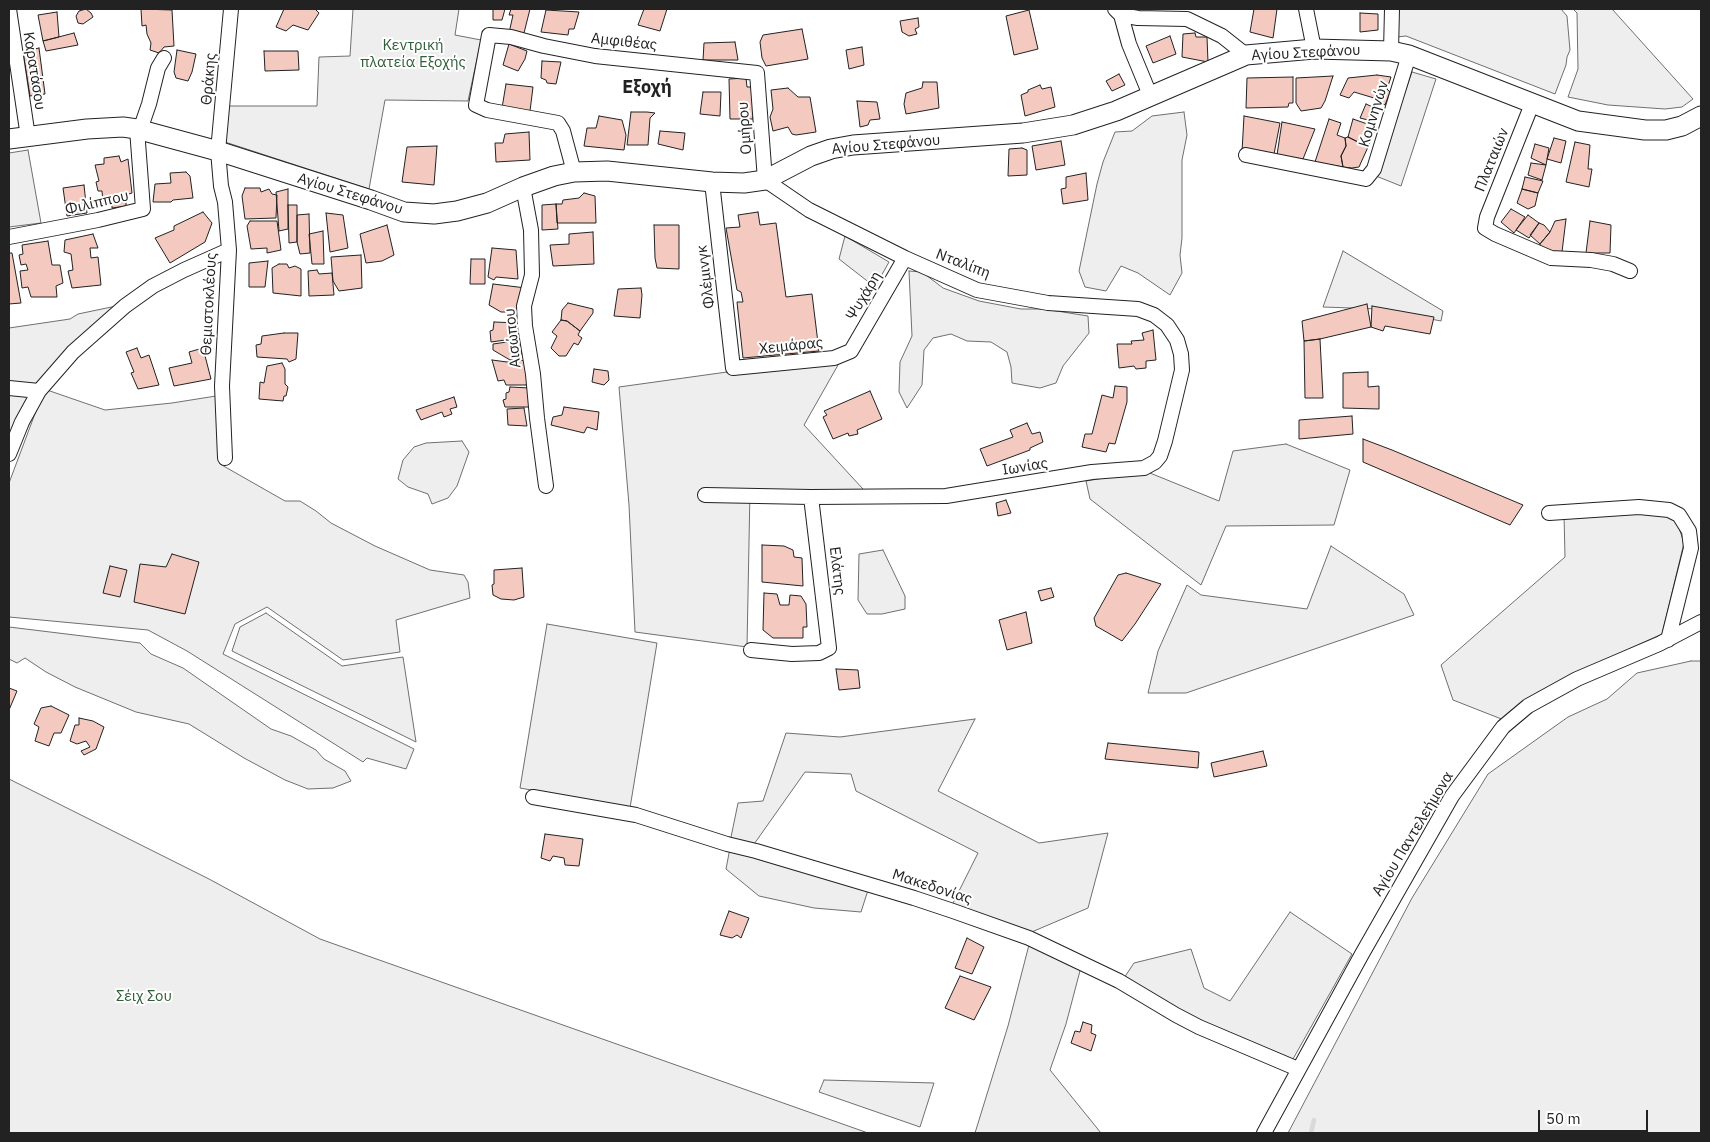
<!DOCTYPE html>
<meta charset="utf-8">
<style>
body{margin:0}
#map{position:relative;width:1710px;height:1142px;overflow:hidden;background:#fff;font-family:"IBM Plex Sans",sans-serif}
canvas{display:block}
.frame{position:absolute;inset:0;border:10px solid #222;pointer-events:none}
.scale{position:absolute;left:1538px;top:1110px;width:110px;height:22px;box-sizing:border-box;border:2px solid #222;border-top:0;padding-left:6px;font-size:15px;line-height:18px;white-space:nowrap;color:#222;-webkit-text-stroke:4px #fff;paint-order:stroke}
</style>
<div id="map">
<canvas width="1710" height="1142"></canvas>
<div class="frame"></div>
<div class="scale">50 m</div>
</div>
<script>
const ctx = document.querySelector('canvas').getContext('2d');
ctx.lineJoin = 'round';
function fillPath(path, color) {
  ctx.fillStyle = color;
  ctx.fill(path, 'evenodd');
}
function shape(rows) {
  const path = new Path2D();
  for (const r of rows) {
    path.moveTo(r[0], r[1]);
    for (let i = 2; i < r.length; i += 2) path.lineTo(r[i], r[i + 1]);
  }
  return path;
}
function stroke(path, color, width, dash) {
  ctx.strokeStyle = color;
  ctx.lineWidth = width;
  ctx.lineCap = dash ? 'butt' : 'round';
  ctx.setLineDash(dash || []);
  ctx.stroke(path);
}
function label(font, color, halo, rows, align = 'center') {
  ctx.font = font + ' "IBM Plex Sans",sans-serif';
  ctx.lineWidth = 4;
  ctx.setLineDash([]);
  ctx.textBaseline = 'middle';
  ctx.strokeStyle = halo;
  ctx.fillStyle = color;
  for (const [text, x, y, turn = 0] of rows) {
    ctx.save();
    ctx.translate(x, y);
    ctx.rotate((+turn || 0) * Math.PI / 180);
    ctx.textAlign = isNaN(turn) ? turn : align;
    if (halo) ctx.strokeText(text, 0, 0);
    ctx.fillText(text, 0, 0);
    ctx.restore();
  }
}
const green = shape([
 [353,9,459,9,455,35,481,40,468,101,385,100,369,189,225,142,228,106,317,106,319,57,350,56,353,9],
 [1399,9,1561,9,1567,16,1570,50,1567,57,1566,65,1555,94,1406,36,1397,37,1399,9],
 [1573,9,1612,9,1693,99,1682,107,1665,109,1608,105,1568,97,1578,69,1577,13,1573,9],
 [1412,72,1436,79,1401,186,1376,176,1412,72],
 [1184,112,1187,135,1182,160,1182,238,1180,255,1182,273,1170,295,1138,273,1121,266,1106,291,1085,287,1079,271,1097,184,1103,162,1115,132,1132,131,1152,116,1184,112],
 [28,150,41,223,9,227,9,153,28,150],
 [845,236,889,262,875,287,839,259,845,236],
 [1343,251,1443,311,1441,321,1379,309,1323,307,1343,251],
 [909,271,922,272,943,288,979,301,1021,309,1044,309,1088,316,1089,333,1063,366,1056,383,1040,388,1012,383,1011,367,1007,352,991,342,967,341,951,334,933,338,924,350,922,385,907,408,899,392,900,362,912,336,909,271],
 [121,305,37,389,9,386,9,328,70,319,78,314,121,305],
 [842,358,804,425,863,489,861,493,750,490,747,647,635,632,629,505,619,387,727,372,842,358],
 [9,390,34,392,9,438,9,390],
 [47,390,105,410,172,403,216,396,220,464,285,501,300,501,316,511,331,523,375,546,430,570,464,575,468,582,470,598,396,620,400,652,343,660,267,607,235,624,223,654,414,749,406,769,367,758,363,762,187,651,148,630,9,617,9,483,36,411,47,390],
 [462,441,469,452,457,486,448,498,432,504,428,494,408,487,398,479,403,460,414,447,426,443,462,441],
 [1286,444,1350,470,1334,525,1226,526,1201,585,1090,499,1086,481,1145,471,1219,501,1233,451,1286,444],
 [1635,511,1669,516,1678,525,1684,543,1662,634,1593,665,1504,720,1453,700,1441,665,1565,557,1564,515,1635,511],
 [1331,546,1404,594,1414,615,1186,693,1148,693,1158,651,1187,585,1201,595,1307,609,1331,546],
 [883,550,905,596,905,609,882,614,867,614,858,600,859,554,883,550],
 [266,613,342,666,403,657,416,742,232,651,240,627,266,613],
 [547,624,657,643,630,808,520,788,547,624],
 [9,627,140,643,151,654,183,668,271,729,291,736,316,750,324,759,345,771,351,781,333,788,308,789,285,780,244,758,189,724,136,712,75,687,46,672,25,658,17,663,9,659,9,627],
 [1691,661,1701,661,1701,1133,1288,1133,1412,898,1488,774,1568,717,1607,699,1637,673,1691,661],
 [975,719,938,791,1039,843,1108,833,1088,908,1027,934,951,907,978,853,856,791,851,774,805,772,752,847,730,842,738,803,763,801,786,733,840,737,975,719],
 [9,779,209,879,320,939,868,1133,9,1133,9,779],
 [730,848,869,887,861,912,814,908,759,896,726,869,730,848],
 [1290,912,1352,954,1293,1059,1176,1010,1124,978,1134,963,1191,949,1204,988,1230,1001,1290,912],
 [1030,941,1081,967,1066,1024,1050,1070,1101,1133,975,1133,1008,1026,1030,941],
 [824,1080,934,1083,920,1127,819,1092,824,1080]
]);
const stream = shape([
 [1311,1133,1314,1120]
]);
const building = shape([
 [86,9,91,13,93,17,83,24,78,23,76,16,79,11,86,9],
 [141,9,172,10,174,46,164,47,159,53,150,50,151,43,147,34,146,25,142,26,141,9],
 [284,9,315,9,319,13,308,30,293,25,286,31,276,27,284,9],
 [493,9,505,9,502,20,493,20,493,9],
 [511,9,530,9,523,37,509,33,513,15,509,15,511,9],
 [644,9,667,9,660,31,638,25,644,9],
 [1254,9,1277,9,1273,38,1250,32,1254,9],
 [546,10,579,12,574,29,569,29,568,35,541,32,546,10],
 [1029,10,1038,49,1014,55,1006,16,1029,10],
 [57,12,59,37,43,41,38,15,57,12],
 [1360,13,1378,14,1378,30,1360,32,1360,13],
 [918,18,919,27,915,29,917,34,909,36,902,32,900,21,918,18],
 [802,29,808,59,766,66,762,58,760,42,763,35,802,29],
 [74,33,78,45,46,51,43,41,74,33],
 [1195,33,1196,37,1207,37,1208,62,1182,57,1183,34,1195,33],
 [1170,36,1176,54,1153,63,1146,46,1170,36],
 [735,42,738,60,703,60,704,43,735,42],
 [509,44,527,51,525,59,518,71,503,65,509,44],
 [862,47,864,65,849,69,846,50,862,47],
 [39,48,45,94,30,96,23,52,39,48],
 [177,50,196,54,192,72,188,81,176,78,174,72,177,50],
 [264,51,298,51,299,70,265,71,264,51],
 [542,61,561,62,556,84,547,83,546,80,541,78,542,61],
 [1119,74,1125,85,1112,91,1106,81,1119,74],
 [1377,75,1391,77,1387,89,1390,92,1385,105,1374,98,1354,92,1349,98,1340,95,1348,78,1377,75],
 [1333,76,1325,101,1321,108,1301,111,1296,103,1296,78,1333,76],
 [1293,77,1293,103,1289,103,1288,107,1246,108,1247,78,1293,77],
 [746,78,747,87,754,87,753,119,730,119,729,79,746,78],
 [923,82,937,82,939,108,906,114,904,104,906,93,922,88,923,82],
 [506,84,533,87,530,111,502,108,506,84],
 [1040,85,1042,89,1051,87,1055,107,1025,116,1021,95,1028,92,1028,90,1040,85],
 [788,88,798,97,810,97,816,132,796,135,792,134,788,127,773,131,770,117,773,109,771,90,788,88],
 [703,92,721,92,720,116,700,114,703,92],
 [857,101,877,102,880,119,870,120,868,125,860,127,857,101],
 [1366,104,1377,109,1372,121,1360,118,1366,104],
 [631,112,647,112,655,113,650,118,648,145,627,145,631,112],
 [599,116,622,120,626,135,624,150,584,146,587,128,596,128,599,116],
 [1244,116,1280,123,1274,154,1242,152,1244,116],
 [1329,119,1341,123,1337,135,1345,138,1346,146,1341,156,1343,167,1315,162,1329,119],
 [1353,119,1376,127,1368,147,1348,137,1353,119],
 [1282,122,1315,129,1303,159,1277,155,1282,122],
 [660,131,685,133,683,150,658,144,660,131],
 [529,132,530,160,496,162,495,143,503,143,505,134,529,132],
 [1348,137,1368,147,1359,167,1352,168,1343,167,1341,156,1346,146,1345,138,1348,137],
 [1554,138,1566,141,1561,163,1547,159,1554,138],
 [1061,141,1065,165,1036,170,1032,146,1061,141],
 [1575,142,1590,145,1588,169,1592,169,1589,187,1566,182,1575,142],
 [1535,144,1549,148,1546,165,1531,158,1535,144],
 [437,146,434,185,402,182,407,147,437,146],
 [1022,148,1027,150,1027,175,1008,176,1009,149,1022,148],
 [119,156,121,162,128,159,132,193,126,195,126,206,112,208,112,203,103,203,102,191,98,191,96,182,99,181,95,165,104,164,104,158,119,156],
 [1531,163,1546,165,1542,180,1528,175,1531,163],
 [186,172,190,176,193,198,173,200,171,202,153,202,155,184,171,183,170,173,186,172],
 [1086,173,1088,200,1063,204,1061,189,1066,188,1066,177,1086,173],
 [1525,177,1543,181,1538,193,1522,189,1525,177],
 [84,185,87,213,67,216,63,188,84,185],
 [245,188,260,188,261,192,269,189,272,194,277,195,276,218,245,219,242,196,245,188],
 [288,189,288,229,279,231,276,192,288,189],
 [1522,189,1538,193,1535,206,1528,209,1517,203,1522,189],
 [584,193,595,196,596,223,557,223,556,204,562,204,563,200,579,198,584,193],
 [556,204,558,229,542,230,542,205,556,204],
 [288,205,297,205,297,242,289,243,288,205],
 [1511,209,1525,217,1514,233,1501,222,1511,209],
 [203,212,212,223,205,242,170,263,155,238,174,230,174,226,203,212],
 [758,212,760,225,776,223,786,297,812,294,819,351,743,358,737,302,743,302,741,292,737,290,726,228,740,227,738,215,758,212],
 [326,213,343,215,348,248,330,252,326,213],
 [309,214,310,253,300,254,297,242,297,215,309,214],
 [1528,215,1539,223,1529,238,1516,230,1528,215],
 [1566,219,1562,252,1550,253,1540,248,1540,244,1550,232,1555,221,1566,219],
 [250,221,277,221,281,250,267,253,267,248,251,249,247,226,250,221],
 [1590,221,1611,225,1610,253,1586,253,1590,221],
 [1539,223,1544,225,1550,232,1540,244,1530,235,1539,223],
 [387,225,394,255,382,261,366,263,360,234,387,225],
 [654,225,679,225,679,269,657,268,655,258,654,225],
 [323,231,324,264,312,264,309,234,323,231],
 [593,232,594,264,553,266,550,245,569,244,569,234,593,232],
 [93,234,98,248,90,248,91,258,98,257,101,285,72,288,68,271,73,270,71,254,64,252,65,240,93,234],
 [48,241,52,265,60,265,63,283,56,286,57,297,31,297,28,287,22,288,20,271,28,270,26,264,21,265,19,255,23,254,22,245,48,241],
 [492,248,516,250,518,279,496,277,494,280,488,277,492,248],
 [9,253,12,253,21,303,9,304,9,253],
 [361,255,362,288,339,291,333,281,331,257,361,255],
 [471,259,485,259,485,284,470,284,471,259],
 [268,261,265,287,249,287,249,263,268,261],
 [279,264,287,264,289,268,295,266,301,269,301,296,273,293,272,268,279,264],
 [317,270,319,274,332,273,334,295,309,296,308,271,317,270],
 [493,284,526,288,519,312,501,312,489,305,493,284],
 [641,288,642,295,640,318,614,316,618,289,641,288],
 [568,303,593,309,593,313,580,331,567,321,561,320,562,310,568,303],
 [1367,304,1371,327,1320,339,1304,341,1302,321,1367,304],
 [1372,306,1434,317,1430,334,1385,326,1383,331,1371,327,1372,306],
 [561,320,567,321,580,331,578,335,582,338,578,345,574,343,566,356,559,356,551,348,557,336,552,332,561,320],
 [494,322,518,323,520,338,491,342,490,331,493,330,494,322],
 [1153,330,1156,360,1146,361,1146,368,1136,369,1134,366,1119,368,1117,344,1132,344,1131,341,1144,340,1142,333,1153,330],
 [284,333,298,333,296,359,289,362,287,359,257,357,256,345,261,344,262,336,284,333],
 [1320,339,1323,398,1305,398,1304,341,1320,339],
 [521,340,522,353,519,358,510,360,493,350,493,344,521,340],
 [137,348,141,358,149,355,159,385,138,389,131,373,134,372,126,352,137,348],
 [203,348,211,379,174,386,169,368,192,363,189,352,203,348],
 [492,360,507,362,527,360,529,377,526,385,506,385,504,380,498,381,492,360],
 [282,363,285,369,285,384,288,387,286,396,284,396,283,401,259,399,260,382,264,383,267,366,282,363],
 [594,369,608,371,609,380,604,385,592,382,594,369],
 [1368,372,1368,387,1379,386,1379,409,1343,408,1343,373,1368,372],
 [1115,386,1127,387,1127,402,1115,444,1109,443,1106,452,1082,447,1085,434,1092,434,1102,395,1113,398,1115,386],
 [510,387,530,388,531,407,505,407,503,400,506,399,506,393,509,392,510,387],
 [870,391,882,419,857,430,858,434,849,436,848,433,833,439,823,417,827,415,824,411,870,391],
 [454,397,457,407,450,409,452,414,444,417,442,412,421,420,416,410,454,397],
 [564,407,599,412,597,430,587,427,584,433,551,425,553,417,562,415,564,407],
 [524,408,527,426,508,425,507,409,524,408],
 [1352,416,1353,434,1299,439,1299,420,1352,416],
 [1027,423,1032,434,1040,432,1043,442,1030,448,1030,450,987,466,980,449,1013,437,1010,430,1027,423],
 [1363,439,1392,450,1523,505,1510,525,1363,462,1363,439],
 [1006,500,1011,513,998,516,996,503,1006,500],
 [762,545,784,546,793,550,794,557,802,558,803,586,762,582,762,545],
 [172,554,199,562,185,614,134,602,140,564,166,567,172,554],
 [110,566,127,570,120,597,103,593,110,566],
 [522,568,524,597,514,600,501,599,493,595,492,585,494,584,494,570,522,568],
 [1126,573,1161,584,1135,624,1122,641,1096,626,1094,618,1118,575,1126,573],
 [1051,588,1054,597,1041,601,1038,591,1051,588],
 [764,593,777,594,780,605,789,605,790,595,801,596,806,604,807,627,803,627,803,638,773,638,763,630,764,593],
 [1026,612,1032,643,1007,650,999,620,1026,612],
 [836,669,858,670,860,688,839,690,836,669],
 [9,688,17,691,9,710,9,688],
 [51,706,69,715,61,733,54,733,49,746,35,741,39,727,34,724,41,708,51,706],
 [79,718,93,721,104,727,96,749,84,755,81,751,90,747,86,741,77,744,70,741,75,725,79,725,79,718],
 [1108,743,1199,752,1198,768,1105,759,1108,743],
 [1263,751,1267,766,1214,777,1211,763,1263,751],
 [545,834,583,839,579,866,565,865,564,858,553,856,550,861,541,858,545,834],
 [729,911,749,918,741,938,737,935,732,938,720,935,729,911],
 [967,938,984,947,972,974,955,968,967,938],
 [960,976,991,987,974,1020,945,1008,960,976],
 [1083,1022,1092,1025,1091,1033,1096,1035,1091,1051,1071,1043,1075,1031,1080,1032,1083,1022]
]);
const street = shape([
 [9,9,28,137],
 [1115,9,1121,15,1138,18,1187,19,1222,36,1246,55],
 [1118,9,1121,15,1129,44,1150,95],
 [1306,9,1314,49],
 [1391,51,1392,9],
 [1532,104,1487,217,1485,228,1495,234,1551,258,1591,260,1613,264,1630,271],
 [140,130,149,104,158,68,164,58],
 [1246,155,1366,179,1374,169,1409,55],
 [574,172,563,131,558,123,487,110,476,105,489,35,511,37,544,46,595,56,757,73,765,180,809,210,905,258,977,290,1048,303,1138,309,1154,315,1167,325,1177,340,1181,354,1182,370,1165,441,1160,456,1155,462,1144,468,1092,472,946,496,811,497,705,495],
 [712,182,733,368,834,358,851,351,905,258],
 [523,187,531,230,532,275,524,306,525,326,533,374,537,418,546,486],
 [9,237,98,220,143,209,137,129],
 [9,388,39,391],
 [9,454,22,422,39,391,73,352,125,306,153,286,184,270,229,250],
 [225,458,222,386,229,250,225,202,221,186,218,151,231,9],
 [1549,513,1639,507,1669,510,1679,515,1689,531,1691,548,1668,640],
 [751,650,792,654,819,653,829,648,811,497],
 [533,797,636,815,727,844,756,851,914,898,953,911,1029,938,1119,981,1176,1015,1199,1027,1298,1069],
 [1264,1133,1362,954,1452,796,1503,727,1528,706,1577,679,1659,644,1701,622]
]);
const secondary = shape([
 [9,139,87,129,123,127,137,129,218,151,371,200,404,212,434,214,457,211,487,203,523,187,554,176,574,172,607,171,712,182,744,183,765,180,811,156,831,149,853,145,1023,133,1073,125,1116,111,1246,55,1314,49,1391,51,1409,55,1578,121,1645,130,1666,130,1682,126,1701,116]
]);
const streetNames = [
 ["Αμφιθέας",624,42,6],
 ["Αγίου Στεφάνου",1306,53,-3],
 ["Καρατάσου",34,71,81],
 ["Θράκης",209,79,-85],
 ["Κομνηνών",1374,114,-73],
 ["Ομήρου",745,128,-94],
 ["Αγίου Στεφάνου",886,145,-5],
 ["Πλαταιών",1492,160,-68],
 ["Αγίου Στεφάνου",350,194,17],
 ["Φιλίππου",97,203,-13],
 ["Νταλίπη",963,264,21],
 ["Φλέμινγκ",706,277,-97],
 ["Ψυχάρη",864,296,-59],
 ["Θεμιστοκλέους",209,304,-87],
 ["Αισώπου",513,338,-96],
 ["Χειμάρας",791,346,-6],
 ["Ιωνίας",1025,467,-9],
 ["Ελάτης",837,571,83],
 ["Αγίου Παντελεήμονα",1413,834,-59],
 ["Μακεδονίας",932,887,18]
];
const parkNames = [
 ["Κεντρική",413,46],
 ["πλατεία Εξοχής",413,63],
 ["Σέιχ Σου",144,997]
];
const quarterNames = [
 ["Εξοχή",647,88]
];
fillPath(green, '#eee');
stroke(green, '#6f6f6f', 1);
stroke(stream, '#d9d9d9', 4.5);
fillPath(building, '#f3c9c0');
stroke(building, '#222', 1);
stroke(street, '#222', 16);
stroke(secondary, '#222', 21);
stroke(street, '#fff', 14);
stroke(secondary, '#fff', 19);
label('15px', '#222', '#fff', streetNames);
label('15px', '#2f5e38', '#fff', parkNames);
label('bold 18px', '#222', '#fff', quarterNames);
</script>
